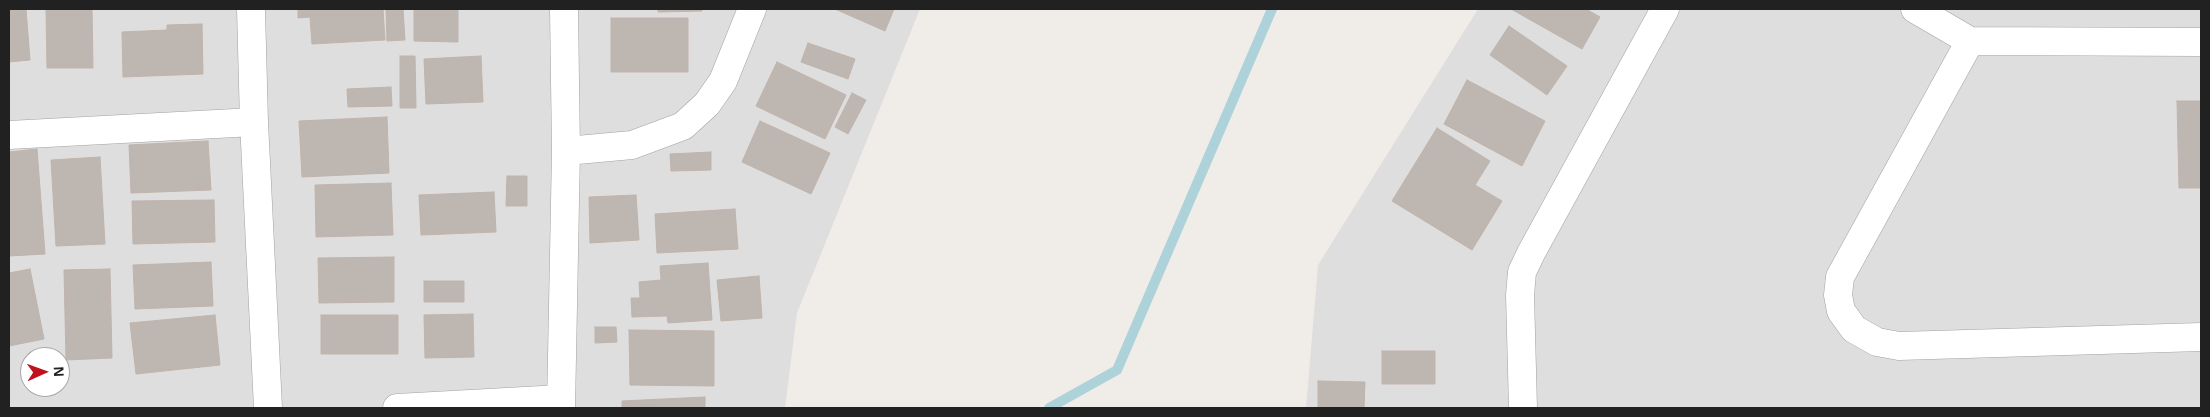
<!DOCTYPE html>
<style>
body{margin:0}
#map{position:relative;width:2210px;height:417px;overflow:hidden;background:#f0ede8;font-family:Arial,sans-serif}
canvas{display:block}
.frame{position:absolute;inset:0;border:10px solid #212121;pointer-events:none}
.north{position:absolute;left:20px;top:347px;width:50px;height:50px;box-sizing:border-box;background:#fff;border:1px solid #a6a6a6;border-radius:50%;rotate:88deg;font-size:14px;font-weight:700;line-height:20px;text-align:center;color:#212121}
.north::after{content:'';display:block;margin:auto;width:18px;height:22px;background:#bf121d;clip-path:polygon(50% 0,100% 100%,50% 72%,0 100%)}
</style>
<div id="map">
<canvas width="2210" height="417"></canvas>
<div class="frame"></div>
<div class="north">N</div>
</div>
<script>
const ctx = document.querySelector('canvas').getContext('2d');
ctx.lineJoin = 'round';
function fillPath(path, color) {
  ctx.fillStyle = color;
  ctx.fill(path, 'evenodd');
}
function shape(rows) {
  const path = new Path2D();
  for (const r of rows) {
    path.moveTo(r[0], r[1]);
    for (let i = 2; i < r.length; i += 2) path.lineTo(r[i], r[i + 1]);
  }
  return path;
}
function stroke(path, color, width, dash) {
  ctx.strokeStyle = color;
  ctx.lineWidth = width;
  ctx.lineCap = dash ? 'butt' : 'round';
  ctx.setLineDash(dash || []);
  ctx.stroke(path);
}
const residential = shape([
 [9,9,920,9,797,313,785,408,9,408],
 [30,357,60,357,60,387,30,387],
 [1478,9,2201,9,2201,408,1306,408,1318,265]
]);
const stream = shape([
 [1049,408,1117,370,1272,9]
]);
const building = shape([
 [9,9,26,9,30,60,9,62,9,9],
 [46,9,92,9,93,68,47,68,46,9],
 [298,9,383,9,385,40,312,44,310,17,298,18,298,9],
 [386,9,403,9,405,40,387,41,386,9],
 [414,9,458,9,458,42,414,41,414,9],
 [658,9,702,9,702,11,658,12,658,9],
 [835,9,894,9,885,31,835,9],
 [1511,9,1586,9,1600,17,1582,49,1511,9],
 [611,18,688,18,688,72,611,72,611,18],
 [202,24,203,74,123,77,122,32,167,30,167,25,202,24],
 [1509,26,1567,66,1547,95,1490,55,1509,26],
 [808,43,855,59,848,79,801,62,808,43],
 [400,56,415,56,416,108,400,108,400,56],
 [481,56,483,102,426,104,424,59,481,56],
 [777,62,846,95,825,139,756,106,777,62],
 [1467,80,1545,121,1522,166,1444,124,1467,80],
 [391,87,392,106,348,107,347,89,391,87],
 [852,93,866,100,848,134,835,127,852,93],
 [2177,101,2201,101,2201,188,2179,188,2177,101],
 [387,117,389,173,302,177,299,121,387,117],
 [760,121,830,153,811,194,742,162,760,121],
 [1437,128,1490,161,1475,185,1502,201,1472,250,1392,201,1437,128],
 [208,141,211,190,131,193,129,145,208,141],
 [37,149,45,254,9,256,9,152,37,149],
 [711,152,711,170,671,171,670,154,711,152],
 [100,157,105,244,56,246,51,160,100,157],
 [507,176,527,176,527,206,506,206,507,176],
 [391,183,393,235,316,237,315,185,391,183],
 [494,192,496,232,421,235,419,195,494,192],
 [636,195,639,240,590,243,589,197,636,195],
 [214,200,215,242,133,244,132,201,214,200],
 [735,209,738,249,657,253,655,214,735,209],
 [394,257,394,302,319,303,318,258,394,257],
 [211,262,213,306,135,309,133,265,211,262],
 [708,263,712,320,668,323,667,316,632,317,631,298,640,298,639,282,661,280,660,266,708,263],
 [30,269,44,339,9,346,9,273,30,269],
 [110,269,112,358,66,360,64,270,110,269],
 [759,276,762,318,721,321,717,280,759,276],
 [424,281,464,281,464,302,424,302,424,281],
 [473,314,474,357,425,358,424,315,473,314],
 [215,315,220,365,136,374,130,323,215,315],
 [321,315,398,315,398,354,321,354,321,315],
 [595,327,616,327,617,342,595,343,595,327],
 [629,330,714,331,714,386,630,385,629,330],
 [1382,351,1435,351,1435,384,1382,384,1382,351],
 [1318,381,1365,382,1364,408,1318,408,1318,381],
 [705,397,705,408,622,408,622,401,705,397]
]);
const street = shape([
 [251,9,254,122,268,408],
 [1915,9,1970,41,2201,42],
 [1970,41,1840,277,1838,295,1841,311,1854,329,1877,342,1899,346,2201,337],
 [9,135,254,122],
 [566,151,632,145,683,126,707,104,723,81,752,9],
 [397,408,561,399],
 [561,408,566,151,564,9],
 [1523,408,1520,295,1522,272,1531,253,1665,9]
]);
fillPath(residential, '#dfdede');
stroke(stream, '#add2da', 10);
fillPath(building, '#bdb6b1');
stroke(building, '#c1b4ac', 1);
stroke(street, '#a2a2a2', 29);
stroke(street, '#fff', 28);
</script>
